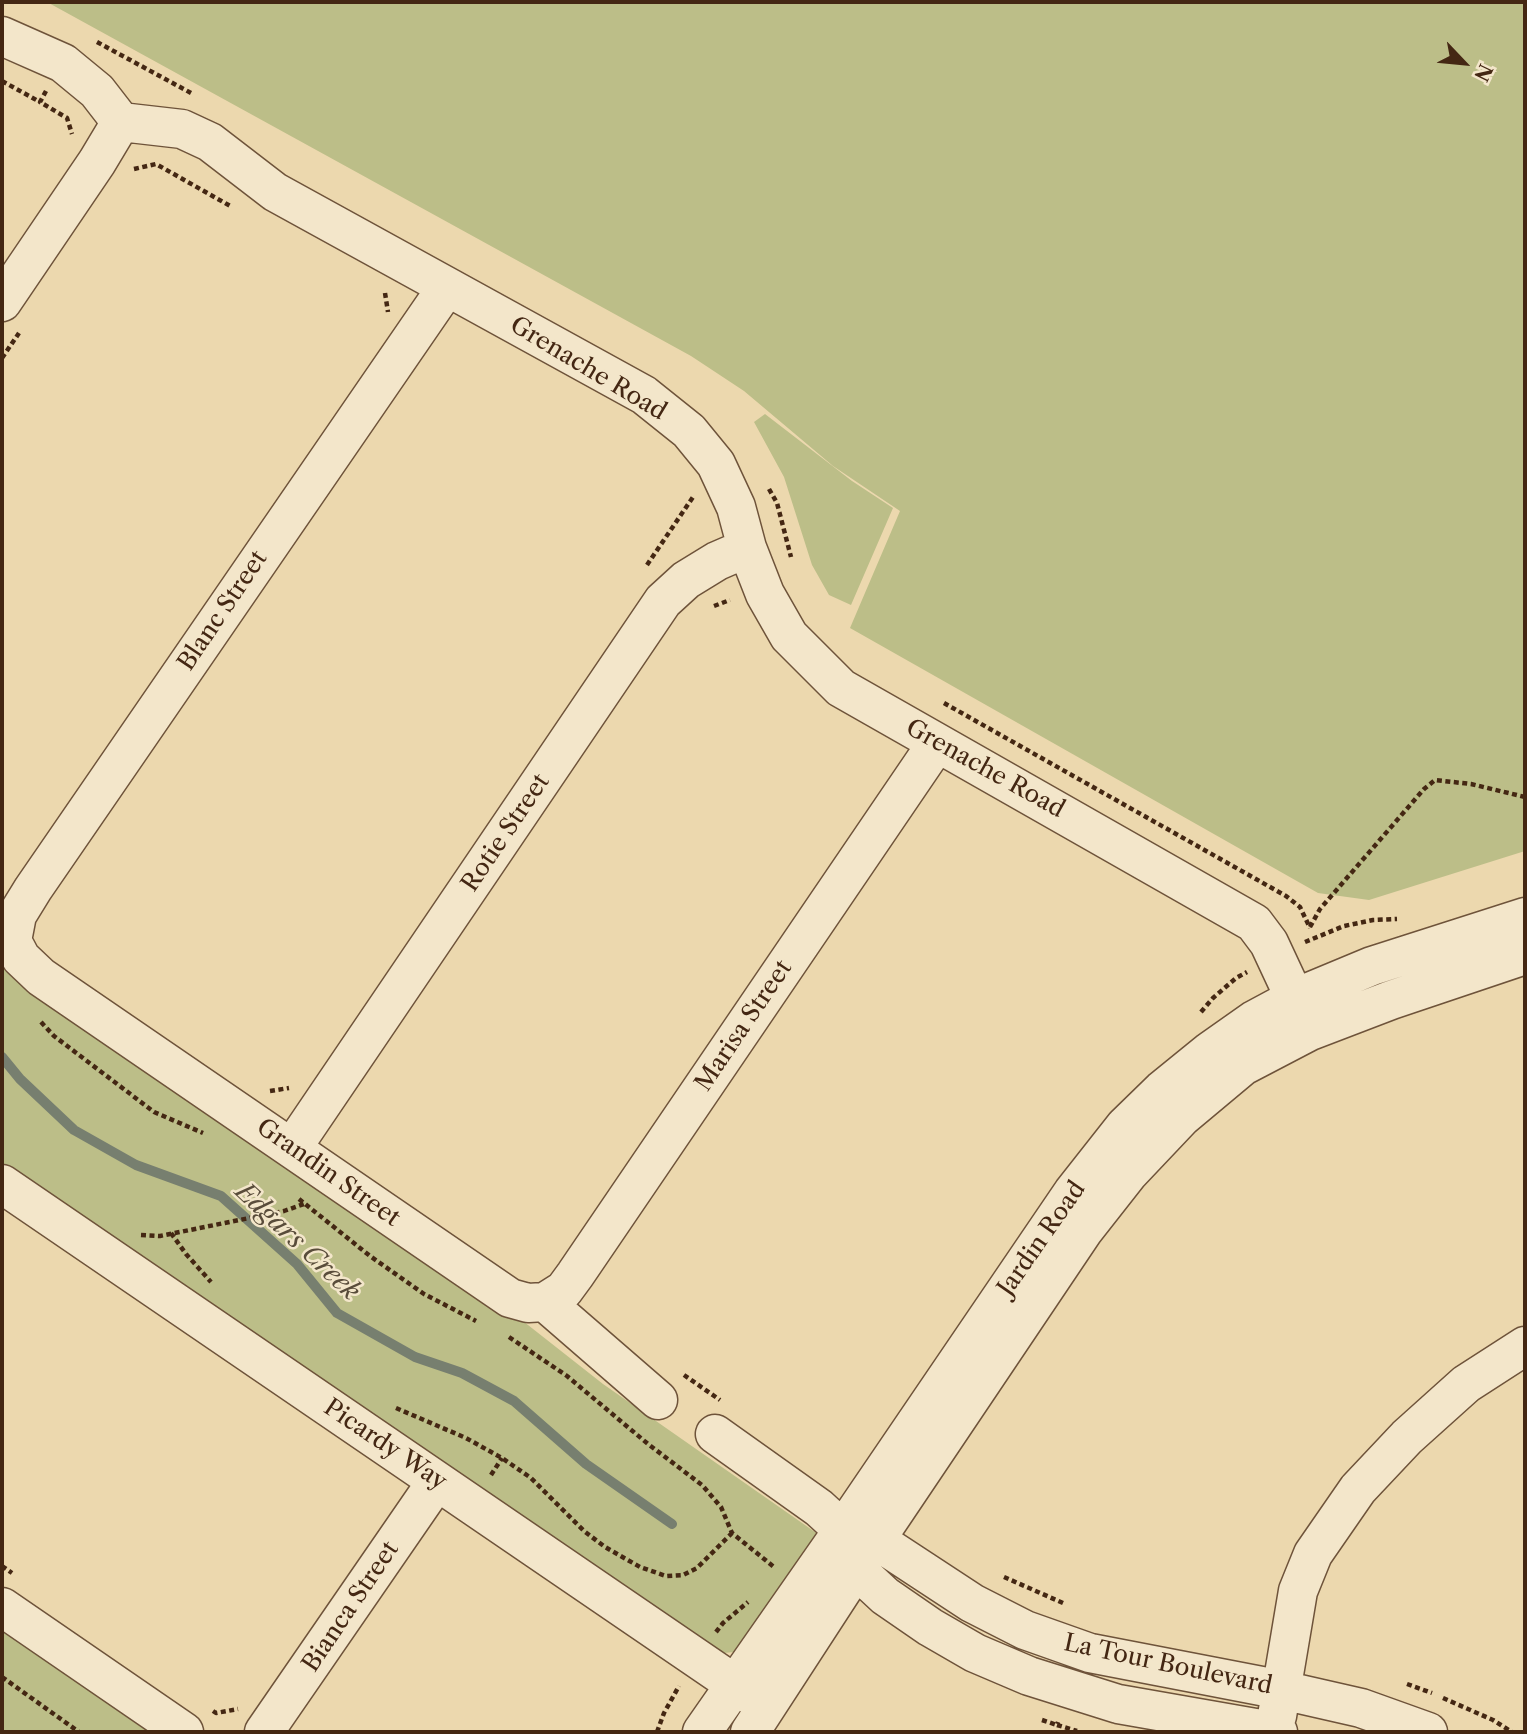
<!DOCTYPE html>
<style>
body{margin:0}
#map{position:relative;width:1527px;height:1734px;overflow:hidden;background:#ecd8ae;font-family:"Libre Caslon Text",serif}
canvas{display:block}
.frame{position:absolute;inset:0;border:4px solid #442713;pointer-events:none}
.north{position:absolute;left:1429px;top:28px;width:70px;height:70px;-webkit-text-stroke:5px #f3e6ca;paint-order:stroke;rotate:116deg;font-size:19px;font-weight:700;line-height:28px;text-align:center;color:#442713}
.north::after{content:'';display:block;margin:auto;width:24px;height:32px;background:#442713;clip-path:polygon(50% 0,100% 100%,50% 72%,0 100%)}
</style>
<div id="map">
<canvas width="1527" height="1734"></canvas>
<div class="frame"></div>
<div class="north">N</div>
</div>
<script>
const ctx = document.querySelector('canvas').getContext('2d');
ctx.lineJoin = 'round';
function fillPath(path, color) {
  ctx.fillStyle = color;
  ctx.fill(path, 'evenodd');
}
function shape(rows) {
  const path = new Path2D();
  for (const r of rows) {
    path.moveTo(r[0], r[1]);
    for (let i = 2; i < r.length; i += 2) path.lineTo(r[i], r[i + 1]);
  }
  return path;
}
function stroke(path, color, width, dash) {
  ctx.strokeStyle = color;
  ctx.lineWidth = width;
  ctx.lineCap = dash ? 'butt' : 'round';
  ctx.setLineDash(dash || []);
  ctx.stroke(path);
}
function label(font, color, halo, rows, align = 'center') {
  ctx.font = font + ' "Libre Caslon Text",serif';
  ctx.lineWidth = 5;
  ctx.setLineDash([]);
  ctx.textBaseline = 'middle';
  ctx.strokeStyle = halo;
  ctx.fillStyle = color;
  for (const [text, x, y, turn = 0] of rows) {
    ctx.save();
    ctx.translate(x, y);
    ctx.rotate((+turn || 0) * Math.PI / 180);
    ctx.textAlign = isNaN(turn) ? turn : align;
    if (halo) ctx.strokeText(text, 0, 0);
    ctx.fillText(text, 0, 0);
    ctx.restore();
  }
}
const green = shape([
 [47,2,1525,2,1525,851,1369,900,1318,893,850,628,900,511,833,466,744,391,691,356],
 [765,414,852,481,893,508,851,605,829,595,812,565,784,477,754,422],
 [2,965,514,1314,603,1384,825,1539,735,1652,723,1653,709,1650,2,1168],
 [2,1624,157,1732,2,1732]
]);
const stream = shape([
 [2,1057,20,1079,74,1130,136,1165,221,1196,297,1264,337,1313,415,1357,462,1373,514,1401,586,1464,672,1524]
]);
const path = shape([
 [97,42,191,93],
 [2,81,40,102],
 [46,91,40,102,67,118,72,134],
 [134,169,156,164,232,207],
 [385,293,388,312],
 [2,358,19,333],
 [769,489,777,503,791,557],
 [647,565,693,497],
 [714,606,730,600],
 [944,703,1286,896,1300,907,1310,928],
 [1310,927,1320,909,1424,789,1435,780,1471,784,1525,797],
 [1305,942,1344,926,1373,920,1397,919],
 [1201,1012,1213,998,1236,978,1247,972],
 [41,1022,54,1036,154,1112,203,1133],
 [270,1091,289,1088],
 [299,1199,370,1256,424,1294,476,1321],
 [171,1233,186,1254,211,1282],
 [141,1235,160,1236,284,1211,304,1204],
 [509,1337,567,1376,648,1444,702,1485,721,1507,732,1533,774,1567],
 [684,1375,720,1400],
 [396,1408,466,1438,502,1458,531,1478,584,1531,605,1547,640,1567,666,1576,683,1575,697,1568,732,1533],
 [491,1475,502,1458],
 [2,1566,12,1573],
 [1004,1577,1063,1603],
 [716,1632,723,1623,748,1602],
 [2,1677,79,1732],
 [1407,1684,1432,1693],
 [1443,1698,1493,1720,1512,1732],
 [213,1711,216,1713,238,1709],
 [1042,1720,1057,1725,1058,1722],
 [1057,1725,1077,1731],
 [657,1732,664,1713,679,1686]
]);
const minor = shape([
 [2,36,63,63,97,91,121,122,182,129,210,142,275,192,644,395,689,431,716,464,736,507,747,548,765,594,789,636,841,688,1254,923,1269,943,1310,1031],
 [2,302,97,162,121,122],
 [2,937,12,941,21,958,41,977,510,1298,528,1303,545,1302,658,1400],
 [12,941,17,915,33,889,447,287],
 [292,1148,663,601,686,580,717,561,747,548],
 [2,1184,755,1698],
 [545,1302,564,1290,575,1275,937,743],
 [715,1434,819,1508,843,1530,876,1540,972,1603,1025,1630,1090,1653,1282,1690,1361,1708,1428,1732],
 [848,1546,856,1569,885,1596,930,1627,975,1653,1029,1676,1118,1704,1278,1732],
 [2,1607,184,1732],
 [1277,1716,1298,1591,1313,1554,1358,1489,1407,1437,1466,1384,1525,1346],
 [264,1732,437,1481],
 [702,1732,843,1530,1073,1192,1125,1126,1162,1090,1210,1051,1254,1020,1295,998,1372,966,1525,917],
 [750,1732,856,1569,1084,1230,1128,1174,1182,1117,1243,1066,1310,1031,1391,1000,1525,955]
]);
const streetNames = [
 ["Grenache Road",588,369,31],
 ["Blanc Street",223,611,-56],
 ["Grenache Road",985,769,29],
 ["Rotie Street",506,833,-56],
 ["Marisa Street",744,1026,-56],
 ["Grandin Street",328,1173,35],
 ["Jardin Road",1042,1239,-55],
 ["Picardy Way",385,1445,34],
 ["Bianca Street",351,1607,-56],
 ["La Tour Boulevard",1168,1665,12]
];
const waterNames = [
 ["Edgars Creek",297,1242,43]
];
fillPath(green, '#bcbe88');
stroke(stream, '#777f6f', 10);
stroke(minor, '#6e533a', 41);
stroke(path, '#442713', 4.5, [5, 3.5]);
stroke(minor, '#f3e6ca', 38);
label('24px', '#442713', '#f3e6ca', streetNames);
label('italic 26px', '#594c3a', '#f3e6ca', waterNames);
</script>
